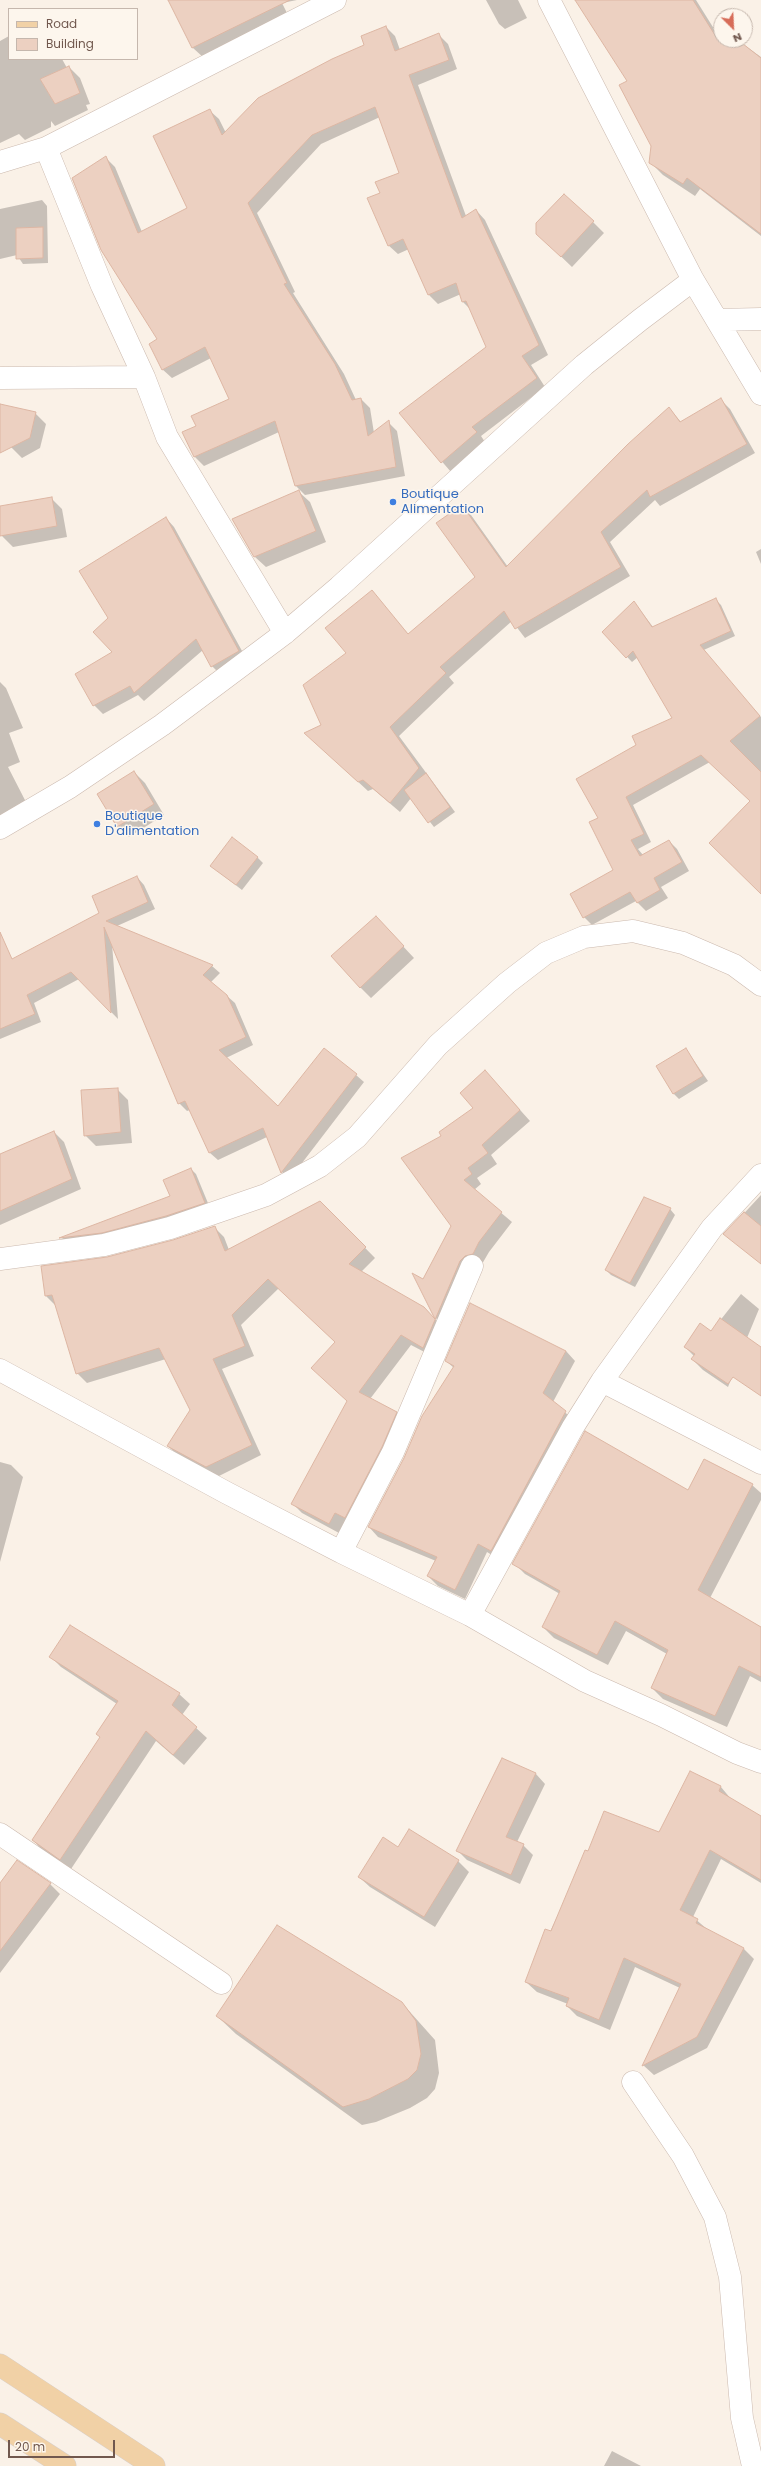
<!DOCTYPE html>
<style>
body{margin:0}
#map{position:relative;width:761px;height:2466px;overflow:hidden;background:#faf1e7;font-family:Poppins,sans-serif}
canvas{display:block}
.legend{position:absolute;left:8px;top:8px;width:130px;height:52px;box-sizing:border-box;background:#fdf6ed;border:1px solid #c5b7ad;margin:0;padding:5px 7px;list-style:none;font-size:12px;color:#71584e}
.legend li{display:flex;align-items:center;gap:8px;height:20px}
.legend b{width:20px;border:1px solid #c5b7ad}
.north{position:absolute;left:713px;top:8px;width:40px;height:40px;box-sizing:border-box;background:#fdf6ed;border:1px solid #c5b7ad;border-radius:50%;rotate:156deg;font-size:11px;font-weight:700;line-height:16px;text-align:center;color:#71584e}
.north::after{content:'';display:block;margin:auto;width:14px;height:18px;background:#d76d59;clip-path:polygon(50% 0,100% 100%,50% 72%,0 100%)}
.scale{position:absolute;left:8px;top:2440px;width:107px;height:18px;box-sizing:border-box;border:2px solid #71584e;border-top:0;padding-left:5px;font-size:12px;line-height:14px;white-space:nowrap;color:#71584e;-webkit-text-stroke:3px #fdf6ed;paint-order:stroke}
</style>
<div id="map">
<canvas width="761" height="2466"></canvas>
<ul class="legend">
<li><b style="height:5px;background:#f1d1a6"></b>Road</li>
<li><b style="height:11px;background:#ecd0c1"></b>Building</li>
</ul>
<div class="north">N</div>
<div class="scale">20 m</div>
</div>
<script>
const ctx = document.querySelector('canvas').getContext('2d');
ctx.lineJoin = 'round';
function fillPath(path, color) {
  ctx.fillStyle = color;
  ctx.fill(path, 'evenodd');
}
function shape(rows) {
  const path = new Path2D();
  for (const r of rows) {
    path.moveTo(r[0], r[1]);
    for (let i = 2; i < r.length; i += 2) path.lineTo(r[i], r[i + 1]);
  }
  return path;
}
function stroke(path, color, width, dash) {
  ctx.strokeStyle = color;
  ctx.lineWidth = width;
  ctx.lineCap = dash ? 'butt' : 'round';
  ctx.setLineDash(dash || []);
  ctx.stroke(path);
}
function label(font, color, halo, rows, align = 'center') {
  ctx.font = font + ' Poppins,sans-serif';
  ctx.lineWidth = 3;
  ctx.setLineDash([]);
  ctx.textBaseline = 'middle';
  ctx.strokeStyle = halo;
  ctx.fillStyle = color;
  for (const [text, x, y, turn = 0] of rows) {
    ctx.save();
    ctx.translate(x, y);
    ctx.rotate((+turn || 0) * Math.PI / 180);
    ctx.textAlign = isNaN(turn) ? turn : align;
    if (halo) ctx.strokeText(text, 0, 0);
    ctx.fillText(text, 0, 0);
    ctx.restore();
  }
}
const shadow = shape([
 [170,0,297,0,282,3,289,17,204,58,193,48],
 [486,0,518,0,527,18,505,29,499,24],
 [591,0,696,0,721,40,737,40,761,57,761,236,700,189,695,196,663,175,650,162,652,146,628,81],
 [386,27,395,36,400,50,439,35,448,44,457,69,418,85,466,216,476,210,485,220,548,355,531,365,545,387,481,436,485,442,451,472,400,413,487,347,470,309,463,302,461,294,438,304,429,295,409,249,398,254,388,245,381,194,400,174,380,117,321,144,257,213,295,292,293,293,344,374,356,400,361,399,370,408,374,433,388,422,397,431,405,476,305,495,296,486,279,432,204,466,194,456,197,426,230,400,211,358,172,378,162,369,158,340,106,158,115,167,142,232,189,208,209,110,219,119,226,133,365,45],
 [9,36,9,59,62,59,67,68,69,67,80,78,90,104,86,105,88,110,55,126,51,121,51,127,25,140,19,134,0,143,0,41],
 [42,200,47,206,48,263,23,264,17,255,0,259,0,209],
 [593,222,604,233,572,267,549,245],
 [721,400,730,409,755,453,660,506,655,500,610,542,630,576,525,638,512,621,449,677,454,683,399,736,455,812,434,827,411,798,400,812,373,789,368,791,315,742,372,592,409,635,477,577,462,506,471,515,508,567,669,408,681,422],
 [0,405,35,413,46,424,40,448,22,458,11,447,0,427],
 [299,492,310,502,326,542,266,567,255,557],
 [51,498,62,509,67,537,13,547,2,536,0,507],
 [166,518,174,527,247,660,221,675,212,666,203,650,144,701,138,695,103,714,94,705,114,653,109,618],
 [761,549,761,564,756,552],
 [716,600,721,605,735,636,650,674,638,657,632,662,603,632,634,602,653,627],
 [0,682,6,688,23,728,9,733,20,762,8,767,27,804,0,819],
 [742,696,761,717,761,893,751,801,710,762,633,805,651,842,638,849,643,855,669,841,677,849,689,871,661,887,668,898,646,911,636,901,592,925,584,917,615,871,600,818],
 [134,772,145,783,164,815,129,837,118,826],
 [257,857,263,863,242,890,211,866],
 [137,877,144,885,155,909,117,926,212,966,220,973,211,982,235,1003,253,1045,226,1058,278,1108,356,1075,364,1082,289,1180,282,1172,267,1137,218,1160,210,1153,190,1110,187,1111,179,1103,112,944,118,1019,79,979,34,1003,41,1022,0,1039,0,953,5,964,100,913],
 [386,928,414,958,371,998,360,987],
 [686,1049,708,1081,679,1099,673,1093],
 [495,1082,530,1121,491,1155,497,1164,477,1178,481,1184,474,1190,512,1222,489,1252,482,1264,475,1265,434,1357,411,1345,370,1399,396,1412,406,1422,339,1533,302,1513,292,1503,348,1401,312,1368,336,1343,279,1288,241,1325,254,1356,222,1369,261,1455,217,1477,178,1456,168,1446,191,1410,166,1359,87,1383,77,1373,56,1306,46,1296,107,1258,173,1241,214,1227,224,1237,229,1250,320,1202,375,1258,361,1272,423,1307,438,1322,415,1276,424,1280,452,1226,443,1137,474,1108],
 [117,1089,128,1100,132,1143,96,1146,85,1135],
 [54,1132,64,1142,81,1189,0,1225,0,1155],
 [191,1169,196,1174,210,1208,65,1243,61,1239,171,1197],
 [761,1195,761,1262,760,1263,725,1234],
 [670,1209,675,1215,635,1287,611,1275,606,1270],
 [741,1294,759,1309,747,1338,761,1348,761,1379,734,1372,728,1387,703,1370,692,1359,694,1356,685,1347,711,1332],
 [566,1351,575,1361,553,1402,575,1421,500,1560,487,1552,465,1599,438,1586,428,1576,436,1561,378,1537,369,1527,454,1368,446,1361],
 [0,1462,11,1465,23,1477,0,1562],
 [752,1485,761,1493,761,1500,710,1598,761,1627,761,1682,750,1676,727,1727,663,1699,652,1688,667,1654,626,1631,608,1665,554,1638,543,1627,560,1594,525,1574,514,1563,688,1491],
 [51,1657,179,1694,190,1704,182,1715,207,1738,184,1765,156,1741,71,1869,43,1851,33,1840,101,1737,117,1704,61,1667],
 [503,1759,536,1774,545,1784,517,1842,523,1845,533,1855,520,1884,467,1860,458,1851],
 [691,1772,721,1787,731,1799,761,1817,761,1883,721,1859,693,1917,708,1930,744,1949,754,1959,707,2048,654,2075,643,2065,680,1988,635,1967,610,2030,577,2016,567,2006,568,2004,537,1992,526,1982,588,1852,660,1833],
 [410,1831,458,1861,469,1872,435,1927,370,1887,359,1877,399,1849],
 [50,1884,60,1894,0,1973,0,1885],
 [402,2003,435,2040,439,2073,435,2089,427,2098,410,2108,376,2122,362,2125,236,2034,217,2016],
 [612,2451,641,2466,604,2466]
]);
const building = shape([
 [168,0,290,0,192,48,168,0],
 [575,0,693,0,718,40,721,36,721,40,738,40,761,58,761,234,687,178,683,184,649,163,651,146,619,85,627,81,575,0],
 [386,26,395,51,439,33,449,60,409,75,462,218,476,209,539,345,522,356,537,378,472,427,477,432,441,463,399,413,486,347,466,301,462,302,456,283,428,295,403,239,388,246,367,198,380,193,375,182,399,173,375,107,312,135,248,203,287,283,284,284,335,364,352,400,361,398,368,436,389,420,396,467,295,486,275,421,194,457,182,432,196,426,191,416,229,399,205,347,162,370,149,344,157,339,101,250,72,178,106,156,138,233,187,208,153,136,210,109,222,135,258,98,332,59,364,45,361,36,386,26],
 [69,66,80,93,55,104,40,79,69,66],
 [564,194,594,221,561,257,536,234,536,223,564,194],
 [43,227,43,258,16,259,16,228,43,227],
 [721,398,747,444,650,497,647,490,601,532,621,567,515,629,504,611,440,667,446,673,390,727,419,768,390,803,363,780,358,782,304,733,321,725,303,685,346,653,325,628,372,590,408,634,475,577,436,523,462,505,506,567,628,444,669,407,680,422,721,398],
 [0,404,36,412,30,438,0,453,0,404],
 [299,490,316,531,254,557,232,519,299,490],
 [52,497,57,526,0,536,0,506,52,497],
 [166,517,239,651,211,667,196,639,134,693,130,686,93,706,75,674,112,652,93,632,108,618,79,571,166,517],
 [716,598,731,631,700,645,760,716,730,741,761,772,761,894,709,843,750,801,701,755,626,797,644,834,631,840,640,856,669,840,682,862,654,878,660,890,637,903,630,892,583,918,570,894,613,870,589,822,598,818,576,779,636,745,632,736,672,718,633,651,626,658,602,632,634,601,652,627,716,598],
 [134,771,154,804,117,827,97,794,134,771],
 [426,773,450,807,428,823,404,790,426,773],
 [232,837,258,857,236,885,210,866,232,837],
 [137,876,148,902,106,921,213,965,203,975,227,995,246,1037,219,1050,278,1106,324,1048,357,1074,281,1173,263,1128,209,1153,185,1101,178,1104,104,927,111,1013,71,972,27,995,35,1014,0,1029,0,932,12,959,99,913,92,896,137,876],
 [376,916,404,946,360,988,331,956,376,916],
 [686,1048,703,1076,673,1094,656,1066,686,1048],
 [485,1070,520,1110,482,1145,488,1153,468,1168,472,1174,464,1180,502,1212,479,1242,473,1254,465,1256,460,1261,423,1348,401,1335,359,1392,397,1412,382,1447,345,1518,335,1513,329,1524,291,1504,347,1401,311,1368,335,1342,268,1279,232,1315,245,1346,213,1359,252,1445,206,1467,167,1446,190,1410,159,1348,76,1374,52,1295,45,1296,41,1266,107,1257,173,1240,215,1226,225,1251,320,1201,366,1247,349,1264,424,1307,435,1319,412,1273,423,1279,451,1226,401,1158,441,1136,439,1132,473,1108,460,1093,485,1070],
 [118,1088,121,1132,84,1136,81,1090,118,1088],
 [54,1131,72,1179,0,1211,0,1154,54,1131],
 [191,1168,205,1203,166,1216,102,1233,59,1238,170,1196,163,1180,191,1168],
 [644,1197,671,1208,630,1283,605,1270,644,1197],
 [744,1212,761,1226,761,1264,723,1234,744,1212],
 [470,1303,566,1351,543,1393,566,1411,491,1551,478,1544,455,1590,427,1576,437,1557,368,1527,404,1458,422,1416,454,1366,445,1361,470,1303],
 [720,1318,761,1347,761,1396,733,1377,728,1384,691,1359,695,1354,684,1347,700,1323,711,1331,720,1318],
 [585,1431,688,1490,704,1459,753,1484,698,1590,761,1627,761,1677,739,1666,715,1716,651,1688,668,1650,615,1621,597,1655,542,1627,560,1591,512,1564,585,1431],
 [70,1625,180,1693,172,1705,197,1727,173,1755,146,1731,60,1860,32,1840,100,1737,96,1734,118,1701,49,1657,70,1625],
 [502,1758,536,1773,506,1837,524,1844,511,1875,456,1851,502,1758],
 [690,1771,721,1786,719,1791,761,1816,761,1880,710,1850,680,1910,698,1919,696,1923,744,1948,697,2037,642,2066,681,1984,624,1958,599,2020,566,2006,569,1998,525,1982,545,1929,551,1931,585,1850,588,1851,604,1811,659,1832,690,1771],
 [409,1829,459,1860,424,1917,358,1877,383,1837,398,1847,409,1829],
 [17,1860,51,1883,0,1951,0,1883,17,1860],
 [277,1925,402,2002,416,2021,421,2054,417,2070,408,2079,369,2099,343,2107,216,2016,277,1925]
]);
const street = shape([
 [549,0,693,280,761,394],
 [46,148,102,286,144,377,167,437,285,633],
 [0,162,46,148,335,0],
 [717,320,761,319],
 [0,378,144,377],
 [0,828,70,787,162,725,285,633,339,587,584,365,640,320,693,280],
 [0,1259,104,1245,170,1228,266,1195,320,1166,357,1137,438,1045,507,983,546,953,584,937,633,931,683,943,734,965,761,985],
 [0,1370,227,1493,341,1552,470,1615,585,1681,661,1715,737,1753,761,1762],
 [602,1381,761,1463],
 [341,1552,393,1452,472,1266],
 [470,1615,573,1427,602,1381,712,1228,761,1175],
 [0,1834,221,1983],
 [633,2082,683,2156,715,2217,730,2277,742,2418,753,2466]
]);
const primary = shape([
 [0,2365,154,2466],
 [0,2424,65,2466]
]);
const markers = [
 [393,502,4,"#3f7fe0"],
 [97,824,4,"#3f7fe0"]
];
const shopNames = [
 ["Boutique",401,495],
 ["Alimentation",401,510],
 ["Boutique",105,817],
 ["D'alimentation",105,832]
];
fillPath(shadow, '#0003');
fillPath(building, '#ecd0c1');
stroke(building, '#ddb6a3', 1);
stroke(street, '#cbb9ae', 23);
stroke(primary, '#d7d0cd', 23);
stroke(street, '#fff', 22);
stroke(primary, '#f1d1a6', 22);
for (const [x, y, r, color] of markers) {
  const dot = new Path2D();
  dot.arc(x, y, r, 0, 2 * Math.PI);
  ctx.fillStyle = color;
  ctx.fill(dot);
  stroke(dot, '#fdf6ed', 1.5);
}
label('13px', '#366cbe', '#fdf6ed', shopNames, 'left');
</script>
